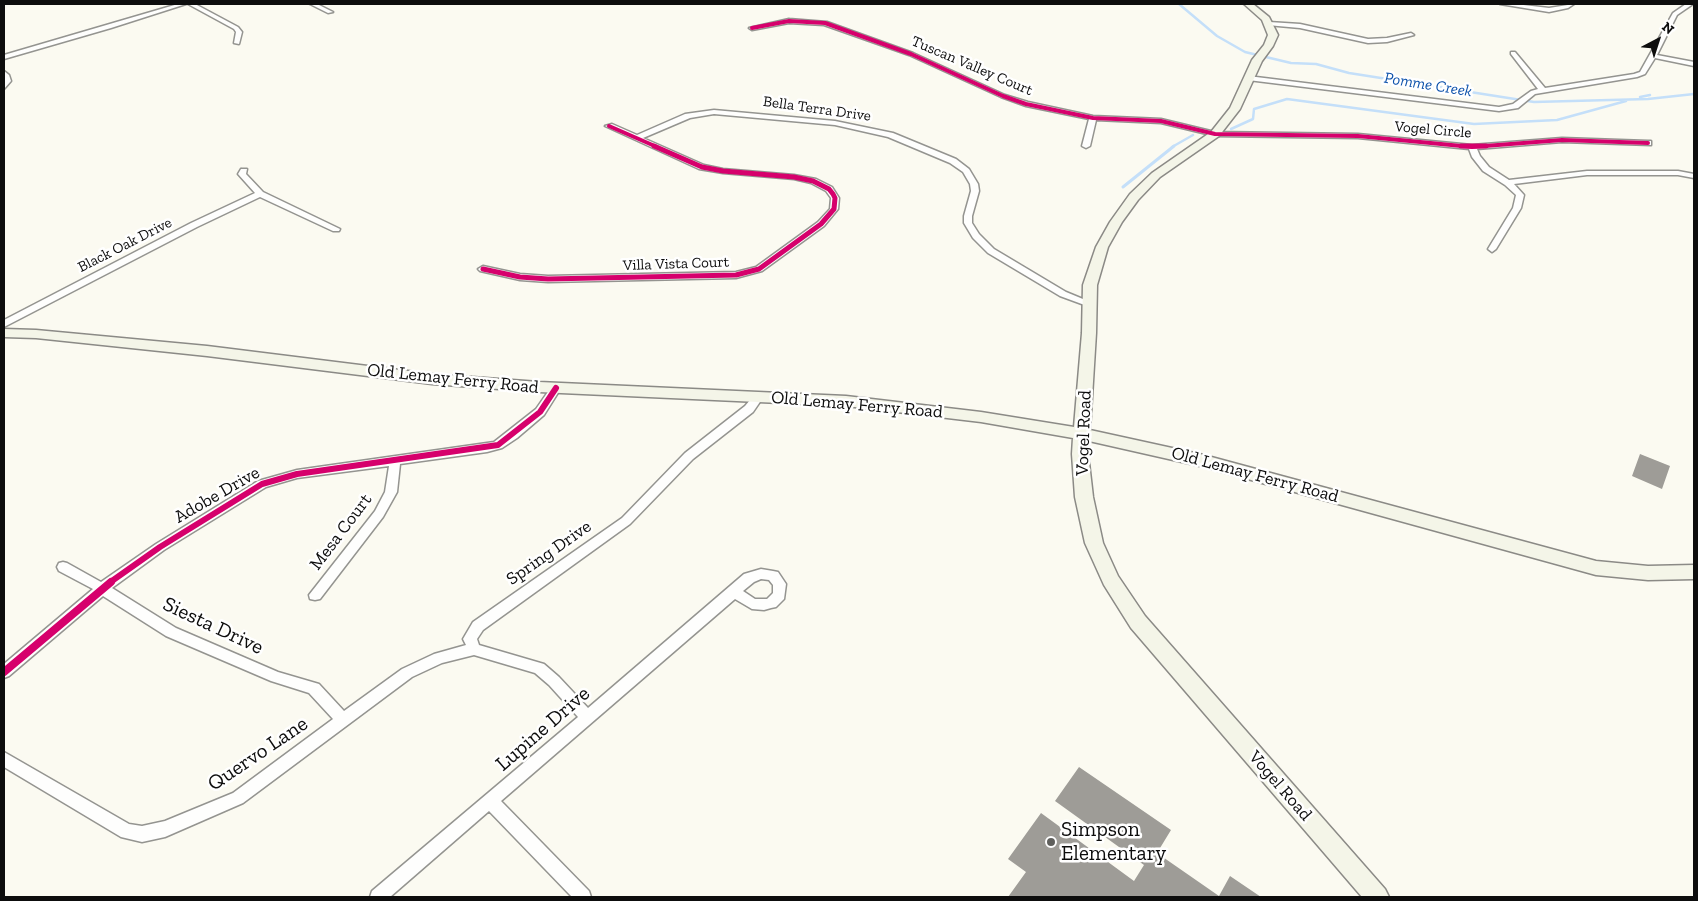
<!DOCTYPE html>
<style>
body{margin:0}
#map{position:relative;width:1698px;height:901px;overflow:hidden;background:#fbfaf1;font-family:"Zilla Slab",serif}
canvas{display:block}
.frame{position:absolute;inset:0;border:5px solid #0d0d0d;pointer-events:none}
.north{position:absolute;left:1633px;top:15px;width:50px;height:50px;-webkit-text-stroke:4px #fff;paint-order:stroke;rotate:40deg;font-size:14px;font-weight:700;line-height:20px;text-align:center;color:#0d0d0d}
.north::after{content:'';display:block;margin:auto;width:18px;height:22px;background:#0d0d0d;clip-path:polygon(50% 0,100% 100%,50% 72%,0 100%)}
</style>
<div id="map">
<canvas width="1698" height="901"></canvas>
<div class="frame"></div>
<div class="north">N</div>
</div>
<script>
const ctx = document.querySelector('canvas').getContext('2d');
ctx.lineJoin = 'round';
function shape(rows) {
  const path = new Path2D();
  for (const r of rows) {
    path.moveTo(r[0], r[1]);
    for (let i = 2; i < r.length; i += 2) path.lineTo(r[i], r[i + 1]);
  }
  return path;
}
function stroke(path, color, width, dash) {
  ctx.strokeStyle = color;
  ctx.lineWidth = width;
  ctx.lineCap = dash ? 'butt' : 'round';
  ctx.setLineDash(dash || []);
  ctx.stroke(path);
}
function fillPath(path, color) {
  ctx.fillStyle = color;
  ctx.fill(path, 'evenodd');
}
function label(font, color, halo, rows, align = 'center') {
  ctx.font = font + ' "Zilla Slab",serif';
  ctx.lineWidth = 5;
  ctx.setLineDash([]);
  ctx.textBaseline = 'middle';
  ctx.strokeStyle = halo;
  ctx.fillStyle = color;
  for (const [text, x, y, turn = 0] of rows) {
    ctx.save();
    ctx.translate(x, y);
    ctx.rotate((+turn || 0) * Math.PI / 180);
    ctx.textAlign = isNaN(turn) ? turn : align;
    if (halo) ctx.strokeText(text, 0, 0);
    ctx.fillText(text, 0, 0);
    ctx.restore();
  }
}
const streamFar1 = shape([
 [1179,4,1217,36,1245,52,1291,63,1316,64,1349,73,1534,102,1648,99,1694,94],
 [1640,97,1650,95],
 [1231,129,1253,119,1254,109,1287,99,1474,124,1557,120,1626,101],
 [1172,147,1193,135]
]);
const stream = shape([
 [1123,187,1174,146]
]);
const building = shape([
 [1640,454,1670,466,1662,489,1632,476],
 [1079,767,1171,830,1157,853,1219,896,1230,876,1261,897,1008,897,1026,872,1008,859,1041,813,1134,881,1144,865,1055,801]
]);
const street = shape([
 [178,4,186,4,111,28,4,59,4,55,178,4],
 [188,4,195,4,238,27,242,32,239,44,234,43,236,32,234,29,188,4],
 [310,4,317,4,333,12,328,13,310,4],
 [1500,4,1515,4,1549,8,1574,4,1568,8,1549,12,1500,4],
 [1686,4,1693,4,1677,15,1657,55,1694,62,1694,66,1655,58,1645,74,1637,77,1535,94,1518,108,1499,111,1248,80,1245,78,1248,76,1499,107,1513,104,1531,91,1538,89,1511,54,1511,52,1515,52,1545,88,1634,74,1640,72,1673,13,1686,4],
 [789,19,827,22,913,53,1005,95,1028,102,1093,116,1161,119,1215,132,1358,134,1472,145,1562,138,1648,141,1651,141,1651,145,1562,142,1477,149,1480,156,1489,167,1509,180,1587,171,1678,171,1694,174,1694,178,1678,175,1587,175,1514,184,1524,195,1521,208,1496,249,1492,252,1488,249,1513,208,1516,195,1505,185,1483,171,1472,157,1469,149,1358,138,1215,136,1161,123,1096,120,1090,146,1086,148,1082,146,1089,119,1026,106,1001,97,909,55,824,25,789,23,752,30,749,28,789,19],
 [1269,22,1300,24,1368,39,1387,38,1411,33,1414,35,1387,42,1368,43,1300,28,1267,25,1267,23,1269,22],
 [4,71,9,75,11,81,4,89,4,71],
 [714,110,835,121,893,133,956,159,969,169,978,184,979,191,972,216,972,223,979,234,994,249,1066,292,1095,304,1090,307,1060,296,988,253,973,238,964,223,964,216,971,191,970,184,963,172,950,163,888,137,835,125,714,114,690,118,643,138,704,165,723,169,794,175,816,179,832,187,839,198,838,209,824,226,762,271,736,278,548,282,520,280,480,271,478,269,483,266,520,274,548,276,736,272,756,267,818,222,830,209,831,198,826,191,811,183,794,179,723,173,699,169,605,126,612,124,637,135,685,114,714,110],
 [241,169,247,169,246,174,263,192,340,229,339,231,333,231,260,197,197,227,4,327,4,320,191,223,255,193,238,174,241,169],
 [556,385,561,388,544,415,517,438,502,448,487,452,400,464,397,492,383,517,320,599,315,600,310,599,309,595,375,511,385,492,389,466,297,478,266,487,164,550,112,588,176,628,278,672,319,684,344,711,402,669,434,654,466,645,463,639,473,622,622,518,685,453,745,406,755,394,763,394,764,396,753,412,693,459,630,524,483,630,477,639,479,645,544,664,559,677,588,708,744,574,761,569,773,571,778,572,786,584,784,599,776,607,771,608,764,610,752,609,735,599,501,801,589,891,591,897,572,897,489,811,390,897,370,897,372,891,578,717,549,685,535,673,474,655,442,663,412,677,243,803,165,837,142,842,121,837,4,767,4,752,129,824,142,826,165,821,233,793,333,719,309,693,271,681,166,636,103,596,9,676,4,678,4,664,93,589,59,571,57,567,59,563,63,562,67,563,101,582,156,544,258,481,297,470,494,442,536,409,552,386,556,385],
 [761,579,769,580,773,585,773,593,767,599,755,599,743,591,754,582,761,579]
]);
const secondary = shape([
 [1244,4,1253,4,1269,17,1278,35,1273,46,1262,61,1240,109,1219,136,1160,177,1138,200,1122,222,1108,247,1097,285,1096,333,1090,430,1204,455,1596,561,1648,566,1694,565,1694,579,1648,580,1596,575,1204,467,1089,441,1088,454,1093,497,1103,543,1118,576,1145,616,1385,889,1389,897,1362,897,1131,628,1104,585,1085,543,1075,497,1072,454,1073,438,981,422,846,406,539,392,432,384,207,356,36,338,4,337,4,329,36,330,207,346,432,374,539,382,846,396,981,412,1074,427,1082,333,1083,285,1096,247,1110,222,1130,194,1152,173,1211,132,1230,108,1252,60,1264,45,1268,35,1262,20,1244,4]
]);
const cyclewayFar3 = shape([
 [752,28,789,21,825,23,911,54,1003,96,1026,104,1093,118,1161,121,1215,134,1358,136,1472,147,1562,140,1648,143],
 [609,126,657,147]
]);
const cyclewayFar2 = shape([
 [1461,146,1486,146],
 [483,269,520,277,548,279,736,275,759,269,821,224,834,209,835,198,833,194,829,189,813,181,794,177,723,171,702,167,654,146]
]);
const cyclewayFar1 = shape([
 [109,583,160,547,262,484,297,474,498,445,540,412,556,388]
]);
const cycleway = shape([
 [4,672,111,582]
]);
const markers = [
 [1051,842,5,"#60605d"]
];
const farStreetnames = [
 ["Tuscan Valley Court",972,66,23],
 ["Bella Terra Drive",817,109,8],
 ["Vogel Circle",1433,130,5],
 ["Black Oak Drive",125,245,-27],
 ["Villa Vista Court",676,264,-2]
];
const farWaternames = [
 ["Pomme Creek",1428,85,9]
];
const streetNames = [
 ["Old Lemay Ferry Road",453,379,6],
 ["Old Lemay Ferry Road",857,405,5],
 ["Vogel Road",1084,433,-88],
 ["Old Lemay Ferry Road",1255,475,15],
 ["Adobe Drive",217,495,-30],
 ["Mesa Court",341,532,-53],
 ["Spring Drive",549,553,-35],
 ["Vogel Road",1280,786,49]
];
const nearStreetnames = [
 ["Siesta Drive",213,626,25],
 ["Lupine Drive",543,729,-41],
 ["Quervo Lane",258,754,-34]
];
const nearPoinames = [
 ["Simpson",1061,830],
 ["Elementary",1061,854]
];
stroke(streamFar1, '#c4dff9', 2.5);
stroke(stream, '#c4dff9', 3);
fillPath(building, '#9e9c97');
stroke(street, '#949490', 3);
stroke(secondary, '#8b8a86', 3);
fillPath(street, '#fefefd');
fillPath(secondary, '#f4f5e8');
stroke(cyclewayFar3, '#d6006c', 4);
stroke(cyclewayFar2, '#d6006c', 5);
stroke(cyclewayFar1, '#d6006c', 6);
stroke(cycleway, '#d6006c', 8);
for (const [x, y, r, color] of markers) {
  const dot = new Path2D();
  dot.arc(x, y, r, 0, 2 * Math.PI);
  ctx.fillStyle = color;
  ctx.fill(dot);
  stroke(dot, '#fff', 2);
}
label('15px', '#0d0d0d', '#fff', farStreetnames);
label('italic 16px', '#0b50aa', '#fff', farWaternames);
label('18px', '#0d0d0d', '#fff', streetNames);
label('21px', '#0d0d0d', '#fff', nearStreetnames);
label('21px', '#0d0d0d', '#fff', nearPoinames, 'left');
</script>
